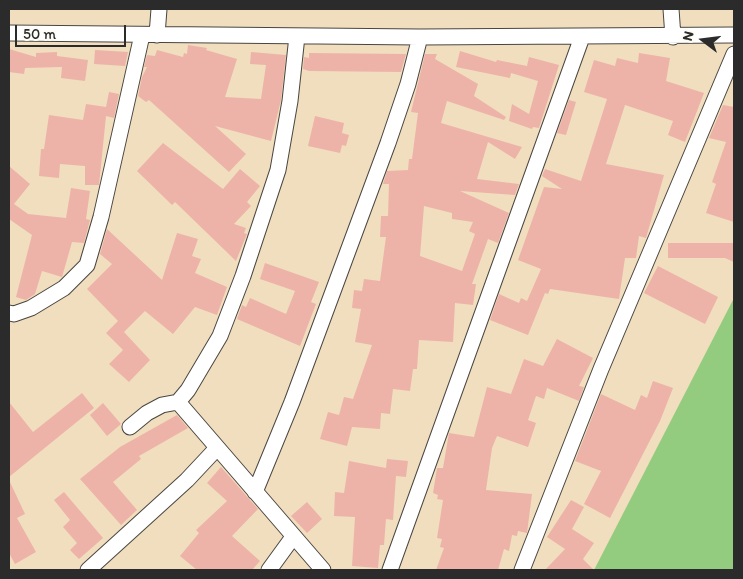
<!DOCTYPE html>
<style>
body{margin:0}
#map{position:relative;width:743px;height:579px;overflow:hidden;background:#f1debe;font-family:Itim,sans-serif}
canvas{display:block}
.frame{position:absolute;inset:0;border:10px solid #2b2b2b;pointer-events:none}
.north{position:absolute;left:678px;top:15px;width:50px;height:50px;-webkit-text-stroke:4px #fdfcf7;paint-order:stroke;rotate:285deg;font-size:14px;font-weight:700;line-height:20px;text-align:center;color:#2b2b2b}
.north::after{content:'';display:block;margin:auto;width:18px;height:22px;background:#2b2b2b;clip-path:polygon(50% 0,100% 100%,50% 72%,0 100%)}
.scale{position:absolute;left:15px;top:25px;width:111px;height:22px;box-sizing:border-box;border:2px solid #2b2b2b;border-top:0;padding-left:6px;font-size:15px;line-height:18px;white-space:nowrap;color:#2b2b2b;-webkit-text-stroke:4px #fdfcf7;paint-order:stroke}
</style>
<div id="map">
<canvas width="743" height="579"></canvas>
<div class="frame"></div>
<div class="north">N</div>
<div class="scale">50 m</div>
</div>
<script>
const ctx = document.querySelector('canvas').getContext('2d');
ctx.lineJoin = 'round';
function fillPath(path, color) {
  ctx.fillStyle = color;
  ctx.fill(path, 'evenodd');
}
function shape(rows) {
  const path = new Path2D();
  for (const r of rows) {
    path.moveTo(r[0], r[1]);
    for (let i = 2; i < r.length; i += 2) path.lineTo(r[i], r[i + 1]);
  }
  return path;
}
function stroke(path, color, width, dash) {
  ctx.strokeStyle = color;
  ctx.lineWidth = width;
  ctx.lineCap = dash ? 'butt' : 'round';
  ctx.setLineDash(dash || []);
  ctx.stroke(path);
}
const green = shape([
 [734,298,734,570,594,570]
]);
const building = shape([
 [188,45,207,48,206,50,237,59,225,97,261,99,266,65,250,64,251,52,286,55,281,100,271,141,215,126,246,154,229,172,149,100,146,102,138,96,142,77,147,67,144,67,147,55,155,56,157,50,183,57,184,53,187,54],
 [9,49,36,57,36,53,57,52,57,56,88,60,85,81,61,78,62,67,25,68,24,74,9,72],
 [95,50,128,52,125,66,94,64],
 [460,51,496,62,497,60,527,66,529,57,559,65,539,128,533,127,532,129,509,121,512,104,529,114,538,81,511,73,510,78,456,67],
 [309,53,406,54,401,72,309,71,303,69,304,57,309,58],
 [639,53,670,58,666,81,704,93,685,142,668,135,673,121,625,105,606,164,664,175,646,238,639,236,636,258,625,258,619,299,550,289,548,294,545,293,528,335,490,320,499,294,519,303,521,298,527,301,541,269,518,260,544,187,562,189,542,176,545,169,581,181,607,99,584,92,594,60,615,66,617,58,638,63],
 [425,54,437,54,435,59,478,84,474,96,506,117,504,120,447,101,441,123,522,147,515,159,488,142,477,179,519,184,515,195,460,191,509,213,498,243,488,239,472,284,476,284,473,305,455,303,453,342,419,340,417,369,413,369,410,391,393,389,390,414,381,413,380,429,352,427,347,446,320,439,328,412,339,415,344,397,353,399,372,345,355,342,361,309,352,308,354,290,362,291,364,279,380,281,386,237,380,237,381,216,388,216,389,184,383,184,387,171,408,170,409,159,412,159,418,113,411,112],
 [424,206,452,213,452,219,473,222,469,231,475,234,462,271,420,256],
 [109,92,119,94,114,118,106,116,99,185,85,185,85,166,60,164,59,178,39,176,41,149,44,149,49,115,83,120,86,104,106,107],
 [569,100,576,102,566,135,557,133],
 [723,105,734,107,734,222,706,213,716,184,712,182,726,142,709,138],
 [315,116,344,123,342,133,349,135,346,146,342,145,340,153,308,146],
 [163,143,223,189,240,169,260,186,247,202,251,206,234,224,246,228,244,233,247,234,236,261,175,202,172,205,137,171],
 [9,166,30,184,14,204,28,214,66,218,71,188,90,191,86,219,90,220,84,243,72,242,62,277,42,271,35,294,26,300,16,297,32,235,9,219],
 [107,229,162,280,177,233,198,239,192,256,201,259,195,273,227,287,217,315,195,307,173,334,145,311,124,332,150,360,129,382,109,364,123,350,106,333,118,321,87,289,112,264,100,254],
 [668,243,734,243,734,262,725,258,668,258],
 [265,263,319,282,311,302,316,304,300,346,237,319,242,305,246,307,250,298,286,314,295,291,260,279],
 [658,266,718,297,705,324,644,293],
 [557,339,593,358,579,386,584,387,579,401,547,388,544,399,536,396,528,420,536,423,528,447,497,436,492,448,486,490,532,494,527,533,518,531,517,536,512,535,509,551,504,549,498,570,436,570,444,548,440,547,442,539,437,538,443,500,437,499,438,495,433,493,437,468,443,468,449,433,474,437,487,387,511,394,524,359,543,366],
 [653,381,673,388,660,421,610,518,584,504,601,471,575,461,601,394,635,410,641,395,647,398],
 [82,393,94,408,9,477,9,402,33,432],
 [103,403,121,424,107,436,90,415],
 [177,415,188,428,139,456,141,459,113,482,137,510,121,525,80,479,120,447],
 [387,459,408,461,406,477,396,476,393,520,386,519,384,545,380,545,378,568,352,566,355,517,334,516,335,492,344,493,349,461,386,468],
 [221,467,258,509,232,536,260,561,252,570,197,570,180,556,199,533,196,530,227,501,207,483],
 [9,480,25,514,17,518,36,552,15,564,9,553],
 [64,492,103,538,79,559,70,550,77,543,63,527,70,520,54,500],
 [571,500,584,507,572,529,594,543,583,559,594,570,545,570,565,549,547,537],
 [307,502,322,519,307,533,291,516]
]);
const minor = shape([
 [671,9,673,37],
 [9,33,420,37,734,35],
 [157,35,159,9],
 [9,313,14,314,31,308,64,288,87,265,101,217,142,35],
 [178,402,323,570],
 [130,427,147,413,162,405,178,402,188,390,220,336,243,276,278,170,290,101,297,36],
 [255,492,292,402,388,143,408,84,420,37],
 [88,570,187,480,217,448],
 [269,570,293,537],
 [390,570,582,37],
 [522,570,601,369,734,54]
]);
fillPath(green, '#94cc7f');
fillPath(building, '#edb3a8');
stroke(minor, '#494641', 17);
stroke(minor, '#fff', 15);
</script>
